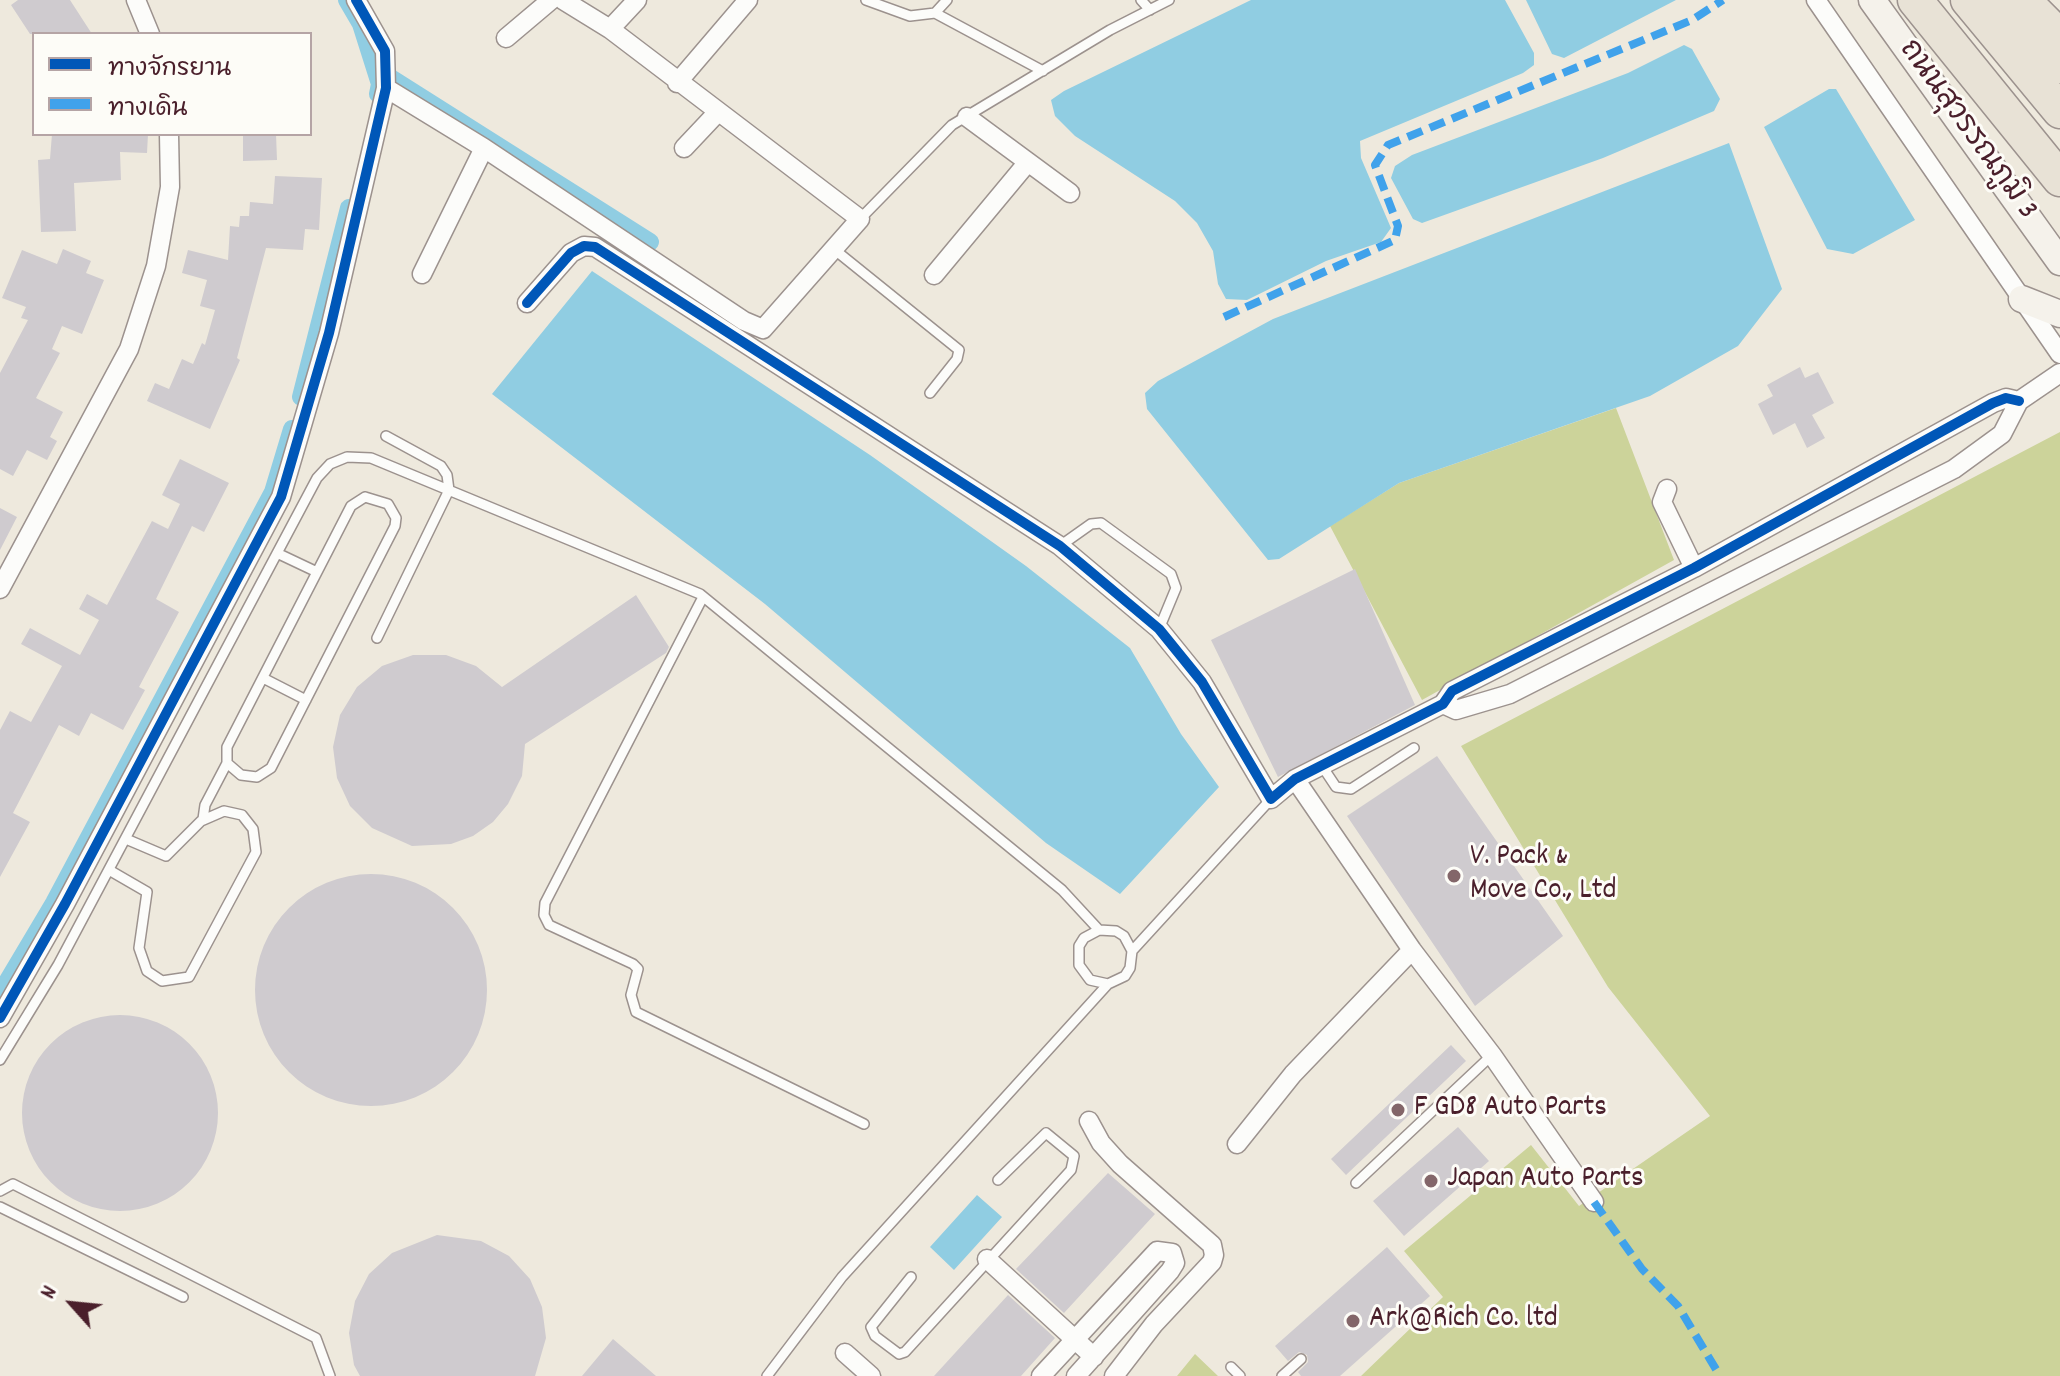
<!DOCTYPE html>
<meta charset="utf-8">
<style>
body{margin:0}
#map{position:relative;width:2060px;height:1376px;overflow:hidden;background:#eee9dd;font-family:Dekko,"Playpen Sans Thai",sans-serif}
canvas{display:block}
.legend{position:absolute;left:32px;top:32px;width:280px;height:104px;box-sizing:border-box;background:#fdfcf7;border:2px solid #b5a4a5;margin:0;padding:10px 14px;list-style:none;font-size:24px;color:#4a1f2b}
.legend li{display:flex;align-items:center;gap:16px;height:40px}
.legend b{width:40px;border:2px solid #b5a4a5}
.north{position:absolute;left:32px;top:1264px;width:80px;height:80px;-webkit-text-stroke:6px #fdfcf7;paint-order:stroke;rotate:297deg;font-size:22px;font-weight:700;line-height:32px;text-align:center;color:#4a1f2b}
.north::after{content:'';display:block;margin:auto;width:28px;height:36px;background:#4a1f2b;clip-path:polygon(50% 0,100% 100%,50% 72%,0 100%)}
</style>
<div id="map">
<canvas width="2060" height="1376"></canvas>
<ul class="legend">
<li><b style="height:10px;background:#0057b8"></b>ทางจักรยาน</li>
<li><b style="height:10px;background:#40a2eb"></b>ทางเดิน</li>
</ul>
<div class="north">N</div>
</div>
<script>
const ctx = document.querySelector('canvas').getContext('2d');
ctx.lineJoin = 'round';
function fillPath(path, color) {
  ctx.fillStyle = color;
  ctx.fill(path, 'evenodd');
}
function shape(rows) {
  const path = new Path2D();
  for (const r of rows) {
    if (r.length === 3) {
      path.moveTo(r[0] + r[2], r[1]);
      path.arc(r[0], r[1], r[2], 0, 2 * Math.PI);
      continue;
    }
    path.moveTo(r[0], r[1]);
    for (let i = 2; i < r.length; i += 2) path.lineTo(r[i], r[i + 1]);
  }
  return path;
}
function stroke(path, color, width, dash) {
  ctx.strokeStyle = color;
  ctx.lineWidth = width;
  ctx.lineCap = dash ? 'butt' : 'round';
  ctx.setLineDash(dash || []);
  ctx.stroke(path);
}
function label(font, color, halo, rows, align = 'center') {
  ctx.font = font + ' Dekko,"Playpen Sans Thai",sans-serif';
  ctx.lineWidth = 6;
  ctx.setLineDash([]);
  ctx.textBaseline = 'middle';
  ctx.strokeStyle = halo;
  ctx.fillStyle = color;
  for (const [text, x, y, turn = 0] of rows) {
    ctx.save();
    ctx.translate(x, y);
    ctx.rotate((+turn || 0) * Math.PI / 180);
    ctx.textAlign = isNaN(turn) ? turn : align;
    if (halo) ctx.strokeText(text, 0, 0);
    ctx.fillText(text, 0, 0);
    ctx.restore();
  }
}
const green = shape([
 [1616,408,1674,560,1422,700,1330,526,1399,483],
 [2060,432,2060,1376,1361,1376,1443,1297,1404,1251,1531,1145,1579,1206,1710,1116,1608,987,1461,746],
 [1195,1354,1218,1376,1177,1376]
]);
const water = shape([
 [1251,0,1505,0,1534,53,1534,65,1523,73,1360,141,1361,158,1391,228,1381,242,1326,261,1247,300,1226,299,1218,284,1213,251,1197,223,1175,201,1075,136,1055,116,1051,100,1064,91],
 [1526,0,1676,0,1564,58,1552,54],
 [1684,45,1692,49,1720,99,1714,111,1603,158,1422,223,1413,219,1391,178,1395,166,1412,155,1628,73],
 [1829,89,1836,89,1915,220,1853,254,1827,249,1764,127],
 [1729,143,1782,289,1738,346,1650,396,1399,483,1279,559,1268,560,1147,409,1145,393,1158,381,1273,319],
 [592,271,870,455,1026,566,1130,648,1181,734,1219,787,1120,894,1046,843,765,604,492,394],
 [977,1195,1002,1217,954,1270,930,1247]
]);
const canal = shape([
 [347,0,361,24,380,84,378,94],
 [375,68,650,242],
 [301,397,349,208],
 [0,994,54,903,273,492,292,429]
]);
const building = shape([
 [18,0,70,0,92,34,30,34,11,5],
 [52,134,148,134,147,153,120,152,121,180,74,183,76,231,41,232,38,160,50,159],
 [243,134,276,134,277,160,243,161],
 [275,176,322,178,319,230,305,229,303,250,266,248,237,358,240,360,210,429,147,401,155,383,169,389,182,359,193,364,202,343,205,345,215,310,200,306,207,280,182,273,188,250,228,260,230,226,239,227,240,216,249,216,250,202,273,204],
 [63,249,91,261,86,273,104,280,82,334,62,326,52,349,60,353,36,398,63,412,50,437,57,441,47,460,27,450,13,476,0,469,0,373,28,320,21,318,26,307,2,298,22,250,57,264],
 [1800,367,1805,378,1818,372,1834,403,1812,415,1825,438,1807,448,1795,423,1773,435,1758,404,1773,396,1767,385],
 [180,459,229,483,204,532,192,526,156,599,179,612,139,687,145,690,123,730,91,713,79,736,59,725,13,813,30,822,0,877,0,730,10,711,31,722,62,666,21,644,30,628,80,655,99,620,79,609,87,594,107,605,152,521,168,529,180,504,162,495],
 [0,508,17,517,0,550],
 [1355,569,1415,705,1278,777,1211,640],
 [636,595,669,647,666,653,525,744,522,776,508,804,493,822,473,836,451,844,412,846,372,828,350,806,337,778,333,747,340,715,357,687,382,666,413,655,446,655,476,666,502,687],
 [1437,756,1563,936,1475,1006,1347,816],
 [371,990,116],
 [120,1113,98],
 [1451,1045,1466,1061,1346,1175,1331,1159],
 [1458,1127,1489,1161,1404,1236,1373,1201],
 [1108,1173,1155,1214,1064,1313,1016,1269],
 [437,1235,481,1241,509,1256,530,1279,542,1307,546,1338,535,1376,360,1376,354,1365,349,1333,355,1301,369,1274,392,1253],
 [1387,1247,1430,1296,1340,1376,1301,1376,1298,1372,1308,1362,1307,1355,1299,1352,1288,1361,1275,1346],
 [1008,1295,1055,1338,1021,1376,934,1376],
 [613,1339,656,1376,582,1376]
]);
const lane = shape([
 [866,0,910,16,935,13,1043,71],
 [1141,0,1150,10],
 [935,13,947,0],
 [860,219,952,125,1110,30,1169,0],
 [835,250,959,350,957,359,930,393],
 [365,497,388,504,396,518,395,526,271,768,257,777,241,775,227,763,227,747,351,506,365,497],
 [1060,546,1091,524,1101,523,1171,574,1176,588,1159,629],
 [279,554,317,572],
 [703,597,545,903,544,915,549,925,633,964,638,969,631,995,636,1012,864,1124],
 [377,638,449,490,447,475,441,466,386,436],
 [263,678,306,700],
 [1322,766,1336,787,1351,789,1414,748],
 [203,819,205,805,227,763],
 [109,870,147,892,139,948,147,971,162,981,189,977,256,852,253,829,242,815,224,811,201,821,166,856,126,839],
 [1132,951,1271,799],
 [0,1060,58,965,317,478,330,464,347,457,371,458,700,594,1062,890,1099,930,1116,931,1124,936,1132,951,1130,968,1125,976,1108,984,1090,980,1079,965,1079,946,1084,938,1099,930],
 [1356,1183,1492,1055],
 [0,1191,13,1184,316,1338,330,1376],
 [0,1207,183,1297],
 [911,1277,871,1327,875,1336,899,1354,905,1352,1071,1170,1074,1156,1046,1133,998,1180],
 [1231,1367,1240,1376],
 [767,1376,842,1277,1108,984],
 [1282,1376,1301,1359]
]);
const street = shape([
 [136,0,150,34],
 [1816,0,2060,354],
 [610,29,637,0],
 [506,38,551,0],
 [677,83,748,0],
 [386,88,484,148],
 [967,117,1070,193],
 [684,148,717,113],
 [422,274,484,148,744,321,763,329,860,219,610,29,563,0],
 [934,275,1028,162],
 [527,303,571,253,584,246,595,247,1060,546,1159,629,1202,682,1271,799,1295,779,1443,704,1452,691,1694,568,1993,403,2006,398,2019,401],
 [1667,489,1662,502,1694,568],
 [0,589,129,349,156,266,170,187,169,134],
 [1443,704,1456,710,1510,694,1954,469,2002,434,2019,401,2060,373],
 [1295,779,1412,950,1492,1055,1594,1202],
 [0,1018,65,904,281,497,329,333,386,88,385,51,356,0],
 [1089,1121,1101,1143,1120,1164,1212,1245,1214,1255,1212,1262,1154,1324,1114,1376],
 [1237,1144,1293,1074,1412,950],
 [987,1259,1094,1357],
 [845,1353,871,1376],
 [1041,1376,1157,1251,1172,1253,1175,1263,1170,1271,1076,1376]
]);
const secondary = shape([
 [1872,0,2060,262],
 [2022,299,2060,314]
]);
const highway = shape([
 [1915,0,2060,179],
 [1968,0,2060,111],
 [2003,0,2052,68],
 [2023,0,2060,37]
]);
const quiet = shape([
 [1224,317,1395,240,1398,226,1375,165,1388,145,1692,20,1723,0],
 [1594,1202,1642,1269,1678,1306,1720,1376]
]);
const cycleway = shape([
 [527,303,571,253,584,246,595,247,1060,546,1159,629,1202,682,1271,799,1295,779,1443,704,1452,691,1694,568,1993,403,2006,398,2019,401],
 [0,1018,65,904,281,497,329,333,386,88,385,51,356,0]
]);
const markers = [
 [1454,876,8,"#836669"],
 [1398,1110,8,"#836669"],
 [1431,1181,8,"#836669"],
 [1353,1321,8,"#836669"]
];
const streetNames = [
 ["ถนนสุวรรณภูมิ 3",1966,131,54]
];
const poiNames = [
 ["V. Pack &",1470,859],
 ["Move Co., Ltd",1470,893],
 ["F GD8 Auto Parts",1414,1110],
 ["Japan Auto Parts",1447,1181],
 ["Ark@Rich Co. ltd",1369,1321]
];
fillPath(green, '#ccd39a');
fillPath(water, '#90cde2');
stroke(canal, '#90cde2', 18);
fillPath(building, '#cfcbcf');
stroke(lane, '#9c928e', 12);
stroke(street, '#9c928e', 21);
stroke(secondary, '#9c928e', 29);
stroke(highway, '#9c928e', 37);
stroke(lane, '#fcfcfa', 9);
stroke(street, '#fcfcfa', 18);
stroke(secondary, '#f5f2eb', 26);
stroke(highway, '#e8e2d6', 34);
stroke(quiet, '#40a2eb', 8, [16, 8]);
stroke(cycleway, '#0057b8', 10);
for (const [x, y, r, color] of markers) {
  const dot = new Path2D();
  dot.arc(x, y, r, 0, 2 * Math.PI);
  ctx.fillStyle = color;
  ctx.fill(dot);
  stroke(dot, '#fdfcf7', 3);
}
label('30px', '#4a1f2b', '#fdfcf7', streetNames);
label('30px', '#4a1f2b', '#fdfcf7', poiNames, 'left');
</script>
